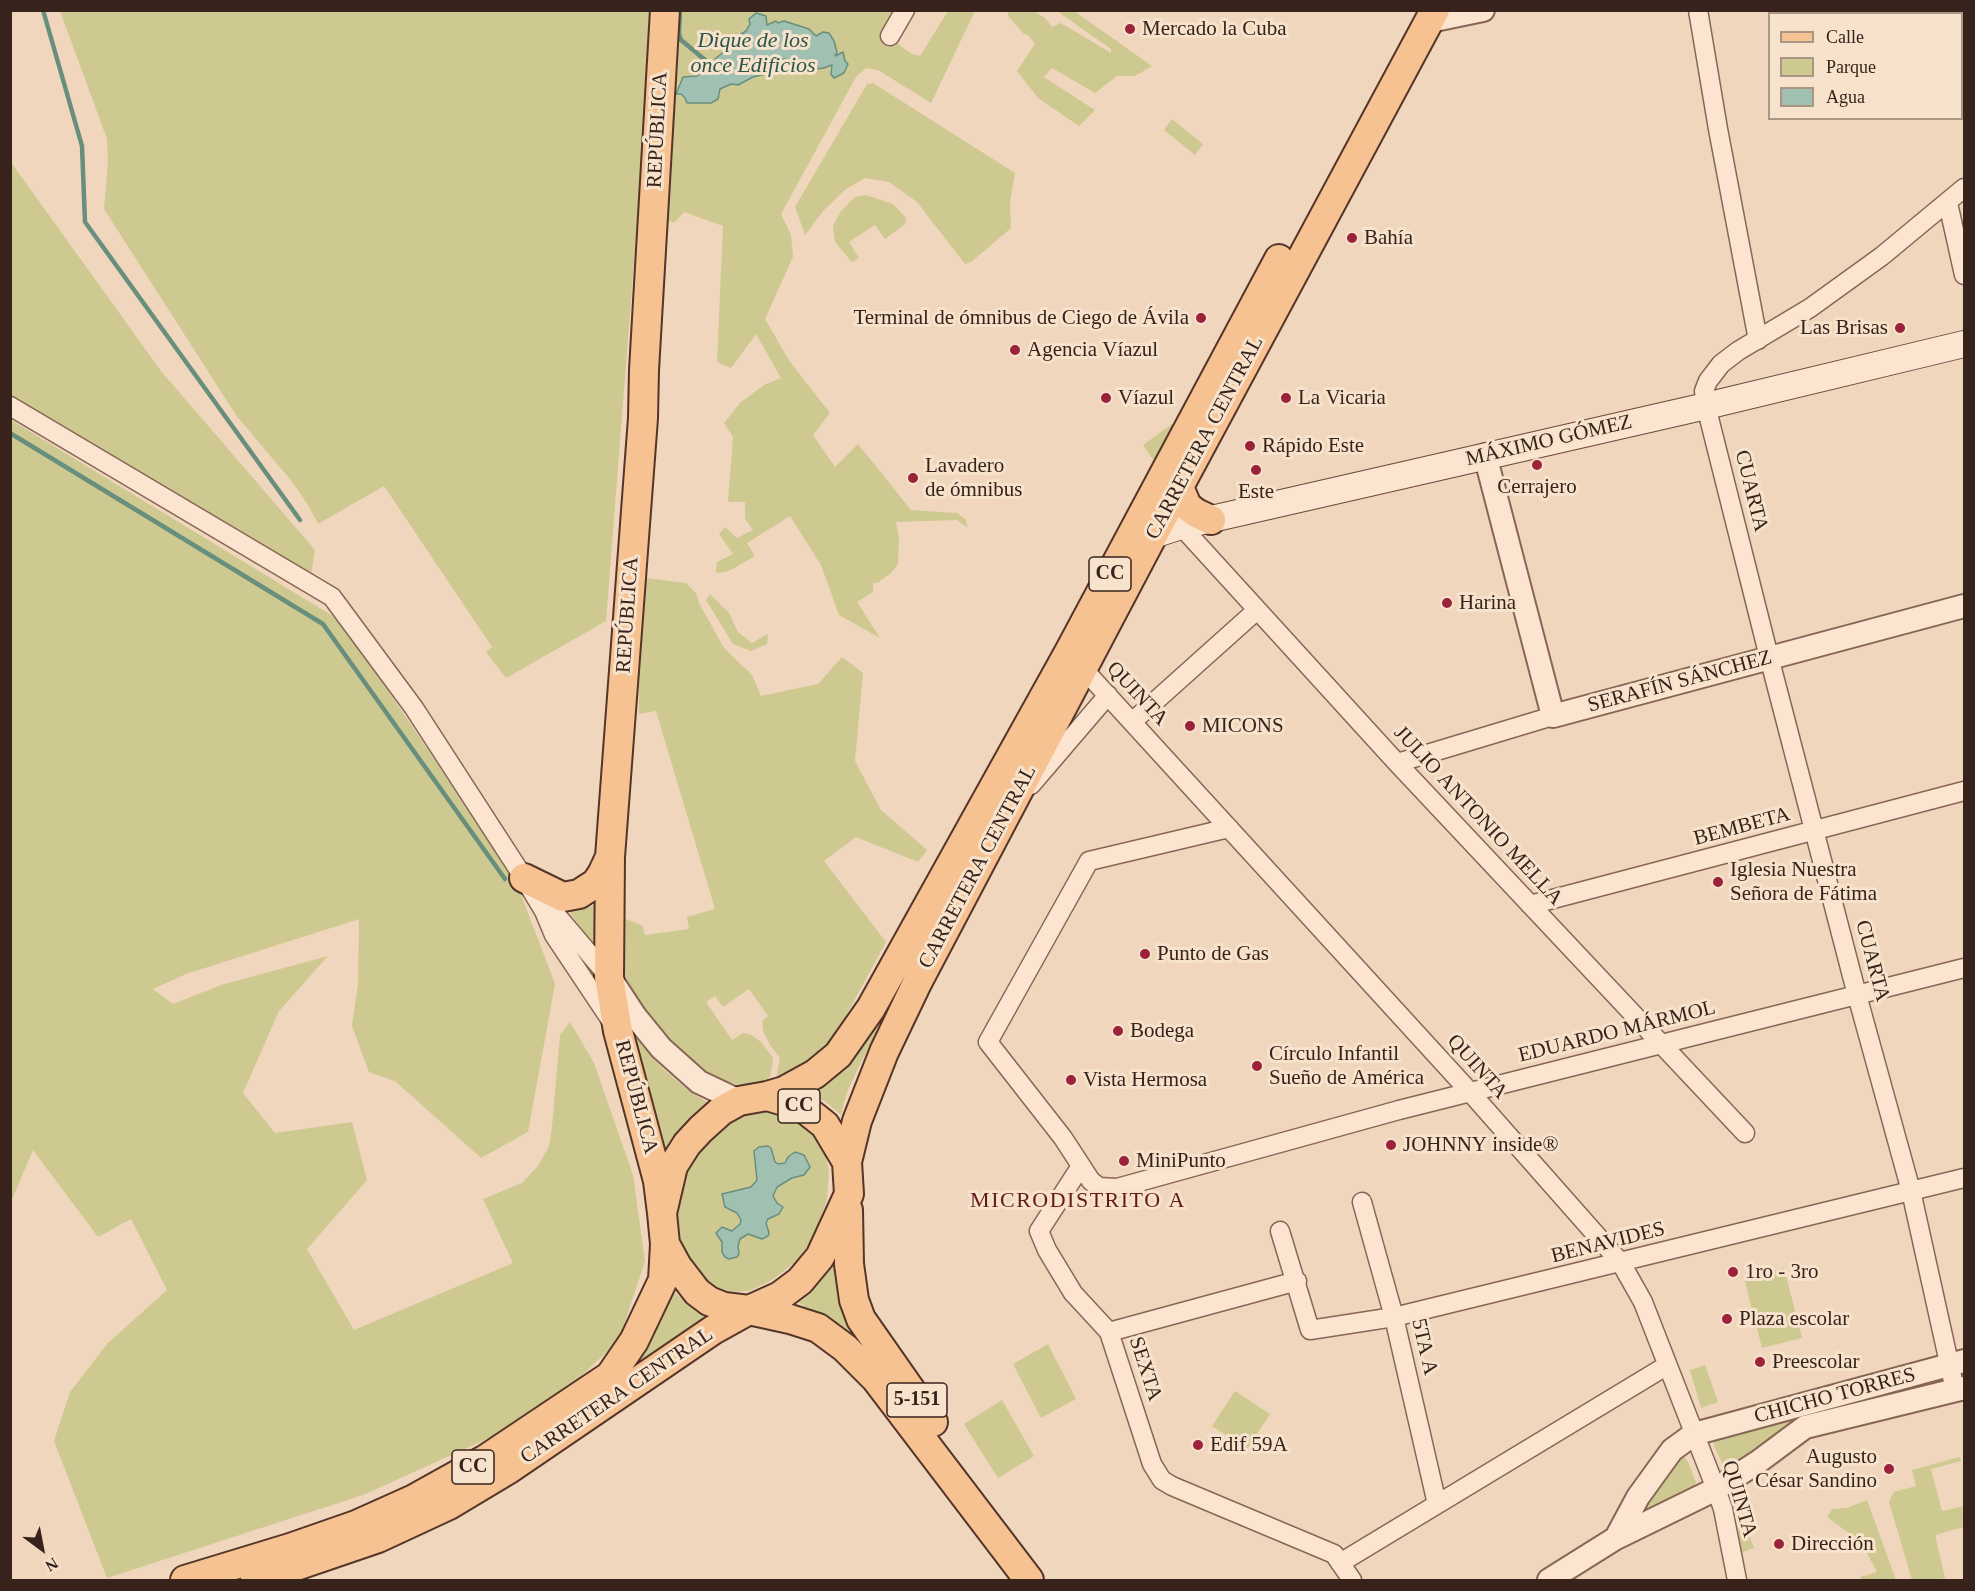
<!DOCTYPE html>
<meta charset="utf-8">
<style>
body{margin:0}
#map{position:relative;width:1975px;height:1591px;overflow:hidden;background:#f0d6bc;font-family:"Times New Roman",serif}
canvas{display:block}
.frame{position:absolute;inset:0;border:12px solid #37231b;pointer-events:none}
.legend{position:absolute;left:1768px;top:12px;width:195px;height:108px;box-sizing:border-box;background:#f7e2cc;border:2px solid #aa9685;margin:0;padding:8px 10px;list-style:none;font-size:18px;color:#37231b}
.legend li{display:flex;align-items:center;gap:12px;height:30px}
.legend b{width:30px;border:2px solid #aa9685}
.north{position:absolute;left:12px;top:1519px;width:60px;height:60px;-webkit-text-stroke:4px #f7e2cc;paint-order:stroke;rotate:148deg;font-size:16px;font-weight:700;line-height:24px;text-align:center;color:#37231b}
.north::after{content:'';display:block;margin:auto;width:21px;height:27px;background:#37231b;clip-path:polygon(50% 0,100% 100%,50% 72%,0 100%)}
</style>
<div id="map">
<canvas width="1975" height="1591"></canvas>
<div class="frame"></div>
<ul class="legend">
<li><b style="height:8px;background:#f6c291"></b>Calle</li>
<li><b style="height:16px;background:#cec990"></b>Parque</li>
<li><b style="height:16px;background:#a0c1b1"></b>Agua</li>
</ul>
<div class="north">N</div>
</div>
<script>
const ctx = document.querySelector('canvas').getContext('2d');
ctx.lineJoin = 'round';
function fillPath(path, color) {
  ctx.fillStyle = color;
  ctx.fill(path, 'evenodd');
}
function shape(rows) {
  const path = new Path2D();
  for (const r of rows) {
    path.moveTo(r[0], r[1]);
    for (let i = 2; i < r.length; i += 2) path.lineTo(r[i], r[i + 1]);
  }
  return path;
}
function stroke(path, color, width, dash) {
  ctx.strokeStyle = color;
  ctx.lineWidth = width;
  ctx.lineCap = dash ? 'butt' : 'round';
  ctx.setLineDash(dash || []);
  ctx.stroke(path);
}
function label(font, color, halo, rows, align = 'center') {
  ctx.font = font + ' "Times New Roman",serif';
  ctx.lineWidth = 6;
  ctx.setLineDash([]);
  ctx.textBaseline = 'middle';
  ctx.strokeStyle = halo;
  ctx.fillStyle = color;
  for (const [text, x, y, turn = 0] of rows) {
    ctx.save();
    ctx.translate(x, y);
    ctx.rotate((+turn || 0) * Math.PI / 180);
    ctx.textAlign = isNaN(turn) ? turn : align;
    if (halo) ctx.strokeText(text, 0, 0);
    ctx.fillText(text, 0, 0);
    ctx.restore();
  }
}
const green = shape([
 [60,11,652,11,648,82,606,621,506,678,486,652,492,647,384,486,318,524,308,505,294,484,236,415,104,209,108,162,107,139],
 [673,11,901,11,896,38,899,45,912,54,920,56,948,11,975,11,931,103,878,70,866,68,856,77,781,214,791,235,793,257,765,319,790,362,830,413,813,435,835,467,858,444,911,510,957,513,965,519,968,528,957,520,896,522,899,537,898,564,891,573,877,583,873,583,873,592,857,602,880,638,839,615,821,565,790,516,747,543,755,556,729,571,716,573,717,562,733,554,719,534,725,527,737,538,753,530,745,519,745,502,728,502,733,437,724,423,740,403,764,385,781,378,756,334,731,368,717,362,723,226,684,212,675,222,659,221],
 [784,21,809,29,816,36,823,32,829,33,834,41,837,51,834,56,843,53,844,73,834,77,831,74,832,64,824,68,807,70,785,59,776,59,745,82,738,85,731,84,720,89,711,103,687,103,685,98,676,93,680,81,689,76,697,76,704,71,716,69,721,54,727,49,727,43,746,31,750,24,767,25],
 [1007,11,1033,11,1045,18,1052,27,1061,23,1111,53,1111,49,1057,11,1074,11,1152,66,1135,76,1117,76,1095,93,1052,68,1044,77,1095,110,1079,126,1038,98,1017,71,1035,44,1029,36,1023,33,1009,17],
 [873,83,1015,173,1010,202,1011,228,971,262,965,264,917,202,889,182,865,178,846,189,824,210,805,235,795,207,867,84],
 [1172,119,1203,144,1195,155,1164,130],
 [10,161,161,371,315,550,311,575,11,408],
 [866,195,893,204,906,218,905,224,885,239,875,225,849,242,859,258,852,262,835,242,833,225,841,211,855,197],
 [1182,417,1158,467,1143,445],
 [11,420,341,621,515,879,555,984,528,1132,481,1158,395,1081,369,1072,352,1026,358,984,359,919,186,974,153,989,173,1004,221,985,328,956,279,1011,243,1093,275,1133,352,1122,367,1180,307,1249,354,1330,513,1263,483,1199,522,1183,538,1166,549,1146,552,1127,560,1035,570,1022,594,1063,633,1175,645,1261,619,1340,542,1414,363,1495,107,1578,54,1441,70,1392,108,1343,167,1290,131,1219,98,1237,33,1150,11,1202],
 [638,577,686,583,696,593,699,603,724,648,752,675,761,696,818,684,842,657,863,673,855,761,881,810,927,850,918,862,856,837,824,861,886,942,831,1043,810,1062,776,1079,780,1058,770,1045,763,1031,762,1021,768,1016,749,989,723,1007,715,996,706,1002,732,1040,743,1033,751,1035,761,1042,773,1058,771,1074,765,1084,746,1086,711,1079,676,1054,631,993,622,965,619,916,643,926,645,935,689,929,687,917,715,909,656,711,639,714],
 [710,594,729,613,738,632,752,643,768,634,767,644,751,651,733,644,706,600],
 [603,902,602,957,569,911,584,909],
 [901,975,906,977,862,1060,847,1092,841,1115,825,1101,801,1096],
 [624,1025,661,1067,685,1088,714,1107,665,1167],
 [751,1109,781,1112,799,1118,814,1131,824,1149,829,1171,827,1200,815,1233,799,1259,772,1280,749,1291,728,1292,709,1285,679,1245,673,1207,685,1168,721,1123],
 [773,1152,775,1162,781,1164,787,1160,799,1176,781,1183,774,1192,773,1196,777,1203,778,1215,768,1219,766,1223,769,1233,762,1239,748,1234,743,1237,740,1239,738,1246,739,1254,733,1258,725,1258,722,1252,722,1242,737,1228,741,1220,737,1213,723,1202,723,1196,732,1191,751,1187,757,1180,757,1168],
 [835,1262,842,1303,861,1344,798,1302,815,1285],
 [1784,1268,1802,1338,1762,1348,1744,1278],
 [671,1289,694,1309,712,1320,615,1387],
 [1048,1344,1076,1399,1041,1418,1013,1364],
 [1705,1365,1718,1402,1701,1408,1690,1370],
 [1926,1381,1929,1385,1796,1423,1764,1442,1730,1470,1724,1467,1714,1446,1714,1439],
 [1235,1391,1270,1414,1247,1449,1212,1426],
 [1002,1400,1034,1456,998,1478,964,1424],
 [1683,1457,1687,1460,1696,1482,1693,1489,1646,1514,1641,1512,1677,1459],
 [1960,1457,1961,1461,1931,1469,1942,1511,1964,1506,1964,1527,1935,1535,1945,1578,1938,1580,1912,1580,1889,1502,1894,1492,1916,1486,1912,1470],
 [1867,1500,1896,1580,1861,1580,1860,1577,1877,1572,1861,1542,1827,1517,1832,1509,1847,1508],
 [1745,1525,1754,1548,1740,1553,1735,1532,1738,1528]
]);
const water = shape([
 [756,13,766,16,767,25,776,21,778,23,784,21,809,29,816,36,823,32,829,33,834,41,837,52,835,56,843,52,845,61,848,64,844,73,834,78,831,74,832,65,824,68,807,70,785,59,777,59,782,64,783,69,780,74,775,72,753,77,738,85,731,84,720,89,718,99,711,103,687,103,685,98,681,94,676,94,683,77,697,76,704,71,715,69,714,66,715,59,727,49,727,43,746,31,750,24,749,19,756,13],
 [768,1146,771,1148,775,1162,778,1164,785,1163,788,1157,795,1152,804,1155,810,1167,804,1175,792,1178,777,1187,773,1196,777,1203,783,1207,779,1214,768,1219,766,1223,769,1233,768,1236,762,1239,748,1234,740,1239,738,1246,739,1254,737,1257,729,1259,725,1257,722,1252,722,1242,716,1233,722,1227,732,1231,740,1224,741,1220,737,1213,725,1207,722,1194,751,1187,757,1180,754,1151,759,1147,768,1146]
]);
const stream = shape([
 [43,10,82,146,85,222,300,520],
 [680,10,679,34,681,40,716,69],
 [10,433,323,624,505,879]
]);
const minor = shape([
 [1698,10,1718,129,1758,340],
 [890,36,905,10],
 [1948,203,1964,275],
 [10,406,332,597,414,708,524,878,544,911,554,935,612,1022],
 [1181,526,1397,763,1745,1133],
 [1077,662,1470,1092,1621,1263,1643,1302,1716,1489,1723,1509,1737,1580],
 [1132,722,1257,610],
 [1397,763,1553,716],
 [1031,785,1108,695],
 [1229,828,1089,861,988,1042,1063,1138,1091,1181,1099,1187,1117,1188,1399,1110,1964,968],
 [548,905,609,977],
 [1530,905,1964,791],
 [1081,1166,1039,1231,1047,1250,1073,1293,1109,1332,1152,1464,1162,1480,1172,1486,1334,1554,1352,1580],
 [1362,1202,1394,1317,1437,1504],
 [1280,1231,1310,1330,1394,1317,1964,1178],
 [1109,1332,1297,1281],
 [1955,1390,1911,1191,1857,995,1769,657,1706,406,1704,391,1708,381,1721,364,1738,351,1810,308,1882,256,1964,188],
 [1340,1563,1666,1366]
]);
const tertiary = shape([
 [1430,21,1483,10],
 [1485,455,1553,716,1964,606],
 [612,981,635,1016,661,1048,699,1082,739,1101],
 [1616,1538,1638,1497,1672,1450,1694,1434,1964,1361],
 [1549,1580,1616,1538,1716,1489,1758,1462,1805,1427,1964,1388]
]);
const secondary = shape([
 [1143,529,1153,535,1181,526,1706,406,1964,344]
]);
const primary = shape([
 [1179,487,1187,506,1196,513,1211,520],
 [524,878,563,897,579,894,596,883,602,874,610,857],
 [767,1096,784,1091,815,1074,838,1055,871,1008,1069,652,1279,259],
 [767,1096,801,1106,825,1125,847,1162,849,1194,820,1257,800,1281,780,1296,749,1310,724,1307,709,1301,697,1292,677,1266,665,1244,662,1213,673,1166,687,1144,701,1129,721,1111,739,1101,767,1096],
 [847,1162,857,1121,884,1052,917,983,1153,535,1435,10],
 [848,1210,849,1264,854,1300,861,1319,933,1422],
 [662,1213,658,1181,618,1031,609,977,610,857,643,418,644,370,665,10],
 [185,1580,290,1548,356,1525,414,1499,486,1459,610,1376,634,1341,663,1280,665,1244],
 [255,1580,378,1538,449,1505,509,1469,713,1330,749,1310,790,1319,818,1328,845,1348,876,1379,1029,1580]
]);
const markers = [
 [1130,29,6,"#9a223b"],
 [1352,238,6,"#9a223b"],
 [1201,318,6,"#9a223b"],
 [1900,328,6,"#9a223b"],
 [1015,350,6,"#9a223b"],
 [1106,398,6,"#9a223b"],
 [1286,398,6,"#9a223b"],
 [1250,446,6,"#9a223b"],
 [1537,465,6,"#9a223b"],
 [1256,470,6,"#9a223b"],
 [913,478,6,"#9a223b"],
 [1447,603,6,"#9a223b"],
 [1190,726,6,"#9a223b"],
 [1718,882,6,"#9a223b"],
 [1145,954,6,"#9a223b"],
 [1118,1031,6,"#9a223b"],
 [1257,1066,6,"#9a223b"],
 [1071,1080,6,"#9a223b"],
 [1391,1145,6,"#9a223b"],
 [1124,1161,6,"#9a223b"],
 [1733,1272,6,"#9a223b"],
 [1727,1319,6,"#9a223b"],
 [1760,1362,6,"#9a223b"],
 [1198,1445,6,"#9a223b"],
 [1889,1469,6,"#9a223b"],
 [1779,1544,6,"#9a223b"]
];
const shields = [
 [1110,574,42],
 [799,1106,42],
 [917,1400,60],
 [473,1467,42]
];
const shieldNames = [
 ["CC",1110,574],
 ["CC",799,1106],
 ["5-151",917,1400],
 ["CC",473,1467]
];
const poiNames = [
 ["Mercado la Cuba",1142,29],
 ["Bahía",1364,238],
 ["Terminal de ómnibus de Ciego de Ávila",1189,318,"right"],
 ["Las Brisas",1888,328,"right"],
 ["Agencia Víazul",1027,350],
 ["Víazul",1118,398],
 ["La Vicaria",1298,398],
 ["Rápido Este",1262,446],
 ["Lavadero",925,466],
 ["de ómnibus",925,490],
 ["Cerrajero",1537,487,"center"],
 ["Este",1256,492,"center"],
 ["Harina",1459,603],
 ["MICONS",1202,726],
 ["Iglesia Nuestra",1730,870],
 ["Señora de Fátima",1730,894],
 ["Punto de Gas",1157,954],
 ["Bodega",1130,1031],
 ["Círculo Infantil",1269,1054],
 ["Sueño de América",1269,1078],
 ["Vista Hermosa",1083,1080],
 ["JOHNNY inside®",1403,1145],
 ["MiniPunto",1136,1161],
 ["1ro - 3ro",1745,1272],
 ["Plaza escolar",1739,1319],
 ["Preescolar",1772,1362],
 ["Edif 59A",1210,1445],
 ["Augusto",1877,1457,"right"],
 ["César Sandino",1877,1481,"right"],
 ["Dirección",1791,1544]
];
const streetNames = [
 ["REPÚBLICA",658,130,-87],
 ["CARRETERA CENTRAL",1205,438,-62],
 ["MÁXIMO GÓMEZ",1549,441,-13],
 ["CUARTA",1751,491,76],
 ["REPÚBLICA",628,615,-86],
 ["SERAFÍN SÁNCHEZ",1680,682,-15],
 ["QUINTA",1137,694,47],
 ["JULIO ANTONIO MELLA",1478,816,47],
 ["BEMBETA",1742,827,-15],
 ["CARRETERA CENTRAL",978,867,-62],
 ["CUARTA",1872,961,75],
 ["EDUARDO MÁRMOL",1617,1032,-14],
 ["QUINTA",1477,1067,48],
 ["REPÚBLICA",636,1097,75],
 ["BENAVIDES",1608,1243,-14],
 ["5TA A",1424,1347,77],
 ["SEXTA",1145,1369,72],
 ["CARRETERA CENTRAL",617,1396,-34],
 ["CHICHO TORRES",1835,1396,-15],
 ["QUINTA",1739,1499,74]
];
const waterNames = [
 ["Dique de los",753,41],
 ["once Edificios",753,66]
];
const neighbourhoodNames = [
 ["MICRODISTRITO A",1078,1201]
];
fillPath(green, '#cec990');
fillPath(water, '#a0c1b1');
stroke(water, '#688f7d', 1.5);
stroke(stream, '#688f7d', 4.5);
stroke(minor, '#865', 21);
stroke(tertiary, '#865', 26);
stroke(secondary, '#6a4738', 28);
stroke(primary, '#55352a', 32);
stroke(minor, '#fbe5d0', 18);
stroke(tertiary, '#fbe5d0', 22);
stroke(secondary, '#fbe5d0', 26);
stroke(primary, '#f6c291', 28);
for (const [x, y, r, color] of markers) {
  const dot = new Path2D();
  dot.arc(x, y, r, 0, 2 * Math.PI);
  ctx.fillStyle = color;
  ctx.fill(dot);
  stroke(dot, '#f7e2cc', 2);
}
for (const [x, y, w] of shields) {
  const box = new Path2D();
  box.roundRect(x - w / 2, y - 17, w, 34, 4.5);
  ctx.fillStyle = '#f7e2cc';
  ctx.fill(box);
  stroke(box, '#37231b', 1.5);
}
label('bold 20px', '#37231b', null, shieldNames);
label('21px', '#37231b', '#f7e2cc', poiNames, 'left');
label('21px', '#37231b', '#f7e2cc', streetNames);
label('italic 22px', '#29574b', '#f7e2cc', waterNames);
ctx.letterSpacing = '1.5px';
label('22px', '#651818', '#f7e2cc', neighbourhoodNames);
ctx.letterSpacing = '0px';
</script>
